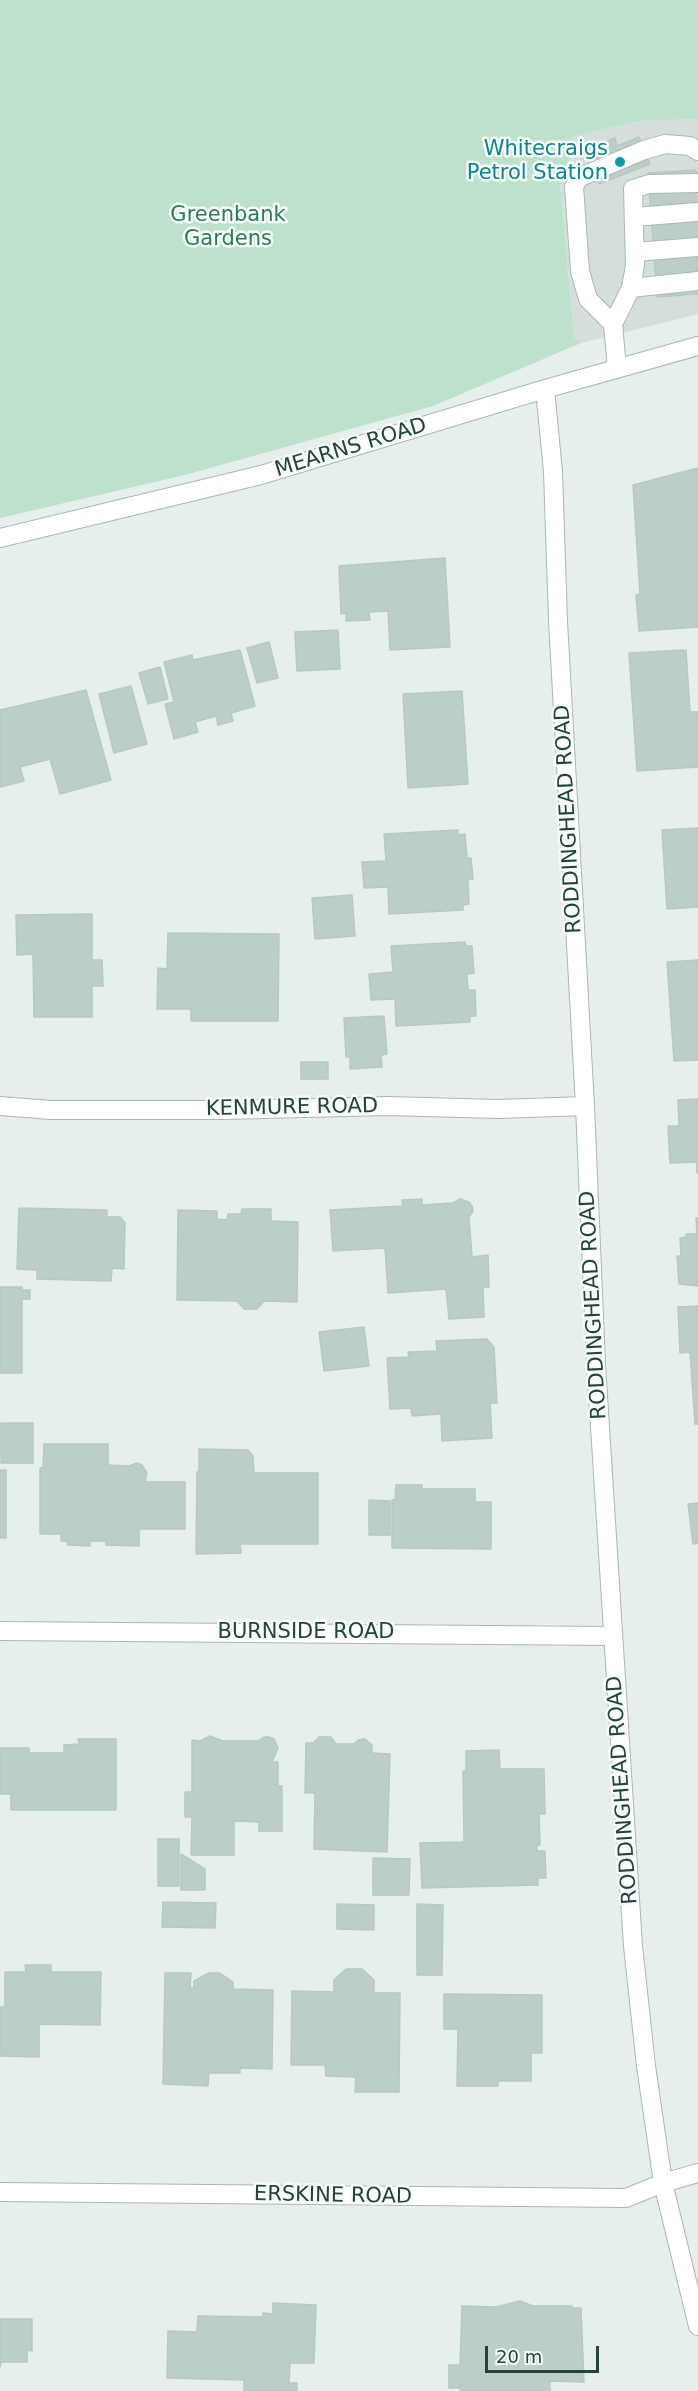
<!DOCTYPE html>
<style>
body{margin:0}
#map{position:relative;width:698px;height:2391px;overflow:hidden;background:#e6efec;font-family:"DejaVu Sans",sans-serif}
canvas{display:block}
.scale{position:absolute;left:485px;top:2346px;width:114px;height:27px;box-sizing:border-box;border:3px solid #23433f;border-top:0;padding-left:8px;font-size:18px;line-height:21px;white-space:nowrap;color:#23433f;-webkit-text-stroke:4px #f7fbfa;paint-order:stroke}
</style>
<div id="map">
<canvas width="698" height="2391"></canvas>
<div class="scale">20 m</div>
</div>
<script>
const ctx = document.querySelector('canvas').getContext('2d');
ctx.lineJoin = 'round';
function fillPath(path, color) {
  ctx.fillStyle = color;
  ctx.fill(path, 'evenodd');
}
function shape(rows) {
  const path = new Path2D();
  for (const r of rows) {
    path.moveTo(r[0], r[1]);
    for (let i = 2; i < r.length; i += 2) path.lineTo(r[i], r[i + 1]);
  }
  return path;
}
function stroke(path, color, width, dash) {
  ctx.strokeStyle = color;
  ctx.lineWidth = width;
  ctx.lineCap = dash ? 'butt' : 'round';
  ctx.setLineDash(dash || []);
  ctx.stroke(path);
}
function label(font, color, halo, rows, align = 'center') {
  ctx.font = font + ' "DejaVu Sans",sans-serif';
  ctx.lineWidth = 5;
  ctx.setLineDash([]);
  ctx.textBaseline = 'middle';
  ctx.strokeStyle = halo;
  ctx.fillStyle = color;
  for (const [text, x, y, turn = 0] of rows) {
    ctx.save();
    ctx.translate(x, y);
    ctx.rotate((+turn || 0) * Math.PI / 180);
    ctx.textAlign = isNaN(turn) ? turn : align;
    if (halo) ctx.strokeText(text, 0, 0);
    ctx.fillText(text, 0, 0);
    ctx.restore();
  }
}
const built = shape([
 [698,119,698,314,581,343,574,337,560,182,570,158,572,135,639,121]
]);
const green = shape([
 [0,0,698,0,698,119,639,121,572,136,570,158,560,182,574,337,581,343,433,406,185,475,0,518]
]);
const building = shape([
 [639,137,650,164,599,184,590,160,594,159,590,148,615,138,617,146,639,137],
 [696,170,698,294,657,297,648,173,696,170],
 [698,468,698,627,639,631,636,595,640,594,633,485,698,468],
 [445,558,450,647,390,650,388,611,369,612,370,620,346,621,346,613,341,614,339,566,445,558],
 [338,630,340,669,297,671,295,632,338,630],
 [269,642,278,678,257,683,247,648,269,642],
 [240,650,255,706,231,713,233,721,218,725,216,716,195,722,198,732,174,739,165,704,174,702,164,662,192,655,193,660,240,650],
 [686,650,690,712,698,712,698,767,637,771,629,653,686,650],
 [160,667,168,699,148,704,139,673,160,667],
 [131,686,147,744,114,753,99,694,131,686],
 [86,690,111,780,60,794,50,759,20,767,24,781,0,787,0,710,86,690],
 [462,691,468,784,408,788,403,694,462,691],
 [698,828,698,907,667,909,662,830,698,828],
 [458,830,458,835,465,834,467,858,471,858,473,879,468,880,469,904,463,905,463,910,389,914,388,887,364,888,362,862,386,861,384,834,458,830],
 [352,895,355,936,315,939,312,898,352,895],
 [92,914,92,960,102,960,103,986,92,986,92,1017,34,1017,33,954,17,955,16,915,92,914],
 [168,933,279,934,278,1021,191,1021,191,1009,157,1009,158,968,167,969,168,933],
 [465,942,466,946,472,946,474,973,467,974,468,990,475,990,476,1016,470,1016,470,1022,396,1026,395,999,371,1000,369,974,393,972,391,946,465,942],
 [698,960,698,1060,674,1061,667,962,698,960],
 [384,1016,387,1054,381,1055,382,1067,350,1069,350,1057,346,1057,344,1018,384,1016],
 [301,1062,328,1062,328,1079,301,1079,301,1062],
 [698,1099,698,1173,697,1173,697,1162,670,1163,668,1126,679,1126,678,1100,698,1099],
 [422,1199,422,1205,453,1203,460,1199,469,1202,472,1206,473,1211,469,1217,472,1257,488,1255,489,1287,483,1287,484,1317,449,1319,446,1289,388,1293,385,1248,333,1251,330,1210,403,1206,402,1200,422,1199],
 [19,1208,107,1210,107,1217,120,1217,125,1223,124,1269,112,1268,111,1281,37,1279,37,1270,17,1269,19,1208],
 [242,1209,271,1209,271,1221,298,1222,297,1302,264,1301,257,1309,244,1309,237,1301,177,1300,178,1210,217,1211,217,1219,227,1220,228,1214,241,1214,242,1209],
 [696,1218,698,1218,698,1286,679,1284,677,1256,681,1256,680,1238,686,1237,686,1234,697,1234,696,1218],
 [0,1287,22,1287,22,1290,30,1290,30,1299,22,1299,22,1373,0,1373,0,1287],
 [698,1306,698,1424,695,1424,690,1352,680,1353,678,1307,698,1306],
 [364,1327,369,1366,324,1371,319,1332,364,1327],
 [487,1339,494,1347,497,1403,490,1403,492,1438,442,1441,441,1414,412,1416,411,1408,390,1409,387,1358,409,1357,408,1352,437,1351,436,1341,487,1339],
 [1,1423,33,1423,33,1463,1,1463,1,1423],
 [44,1444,108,1444,108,1465,129,1466,137,1463,142,1465,147,1473,145,1482,185,1482,185,1529,139,1529,139,1546,106,1545,106,1541,90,1541,90,1546,68,1545,67,1541,61,1541,61,1534,40,1534,40,1468,43,1468,44,1444],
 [199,1449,248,1450,253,1456,254,1473,318,1473,318,1544,240,1544,241,1553,196,1554,197,1472,199,1472,199,1449],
 [0,1470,6,1470,6,1538,0,1538,0,1470],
 [396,1485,422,1485,422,1489,475,1489,475,1502,491,1502,491,1549,392,1548,392,1500,395,1500,396,1485],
 [369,1500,390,1501,390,1535,369,1535,369,1500],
 [698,1503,698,1543,693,1544,688,1504,698,1503],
 [210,1736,223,1741,258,1741,264,1737,269,1737,274,1739,278,1748,272,1762,278,1762,278,1786,282,1786,282,1831,259,1831,259,1822,234,1821,234,1855,191,1855,192,1817,185,1817,185,1792,192,1792,192,1740,200,1741,210,1736],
 [319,1737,331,1737,336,1744,354,1744,358,1740,365,1739,372,1745,372,1753,390,1754,387,1852,314,1849,315,1793,305,1793,306,1743,313,1743,319,1737],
 [78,1739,116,1739,116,1810,11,1810,11,1794,0,1794,0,1748,29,1748,29,1753,64,1753,64,1745,79,1744,78,1739],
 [499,1750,500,1769,544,1769,545,1814,539,1814,540,1845,537,1845,537,1851,545,1851,546,1878,538,1878,538,1885,422,1888,420,1843,464,1842,463,1771,466,1771,466,1751,499,1750],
 [158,1839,179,1839,179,1886,158,1886,158,1839],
 [181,1854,205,1869,205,1890,181,1890,181,1854],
 [373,1858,410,1859,409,1895,373,1895,373,1858],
 [163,1902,216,1903,215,1928,162,1927,163,1902],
 [337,1904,374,1905,374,1930,337,1929,337,1904],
 [417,1904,443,1905,442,1975,417,1975,417,1904],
 [25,1965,51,1965,51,1972,101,1972,100,2025,39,2024,39,2057,0,2056,0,2007,5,2007,5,1972,26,1972,25,1965],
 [346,1969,362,1969,374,1980,374,1993,400,1993,399,2092,355,2092,356,2077,326,2076,325,2065,291,2065,292,1991,334,1992,334,1980,346,1969],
 [165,1973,191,1973,190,1988,194,1988,194,1981,209,1973,220,1973,233,1982,233,1989,273,1990,272,2069,240,2068,240,2073,209,2073,208,2086,163,2084,165,1973],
 [444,1994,542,1995,542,2053,531,2053,531,2081,498,2081,498,2086,457,2086,458,2029,444,2029,444,1994],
 [520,2301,533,2306,572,2306,572,2308,581,2308,584,2382,550,2381,550,2391,460,2391,460,2388,449,2388,449,2365,460,2365,462,2306,496,2307,520,2301],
 [273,2303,316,2305,314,2363,290,2363,289,2383,297,2383,297,2391,244,2391,244,2380,167,2378,168,2331,197,2332,198,2316,263,2317,263,2313,273,2314,273,2303],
 [0,2319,32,2319,32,2351,27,2350,27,2362,1,2362,0,2367,0,2319]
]);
const minor = shape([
 [634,217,698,212],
 [635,252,698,247],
 [631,288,698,281],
 [613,324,588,299,580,271,574,187,578,178,644,150,665,144,690,146,698,151],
 [617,369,613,324,631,288,635,265,633,189,649,184,698,183],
 [545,389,553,472,558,621,585,1106,596,1364,633,1946,646,2066,663,2183,698,2326],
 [0,538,261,475,545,389,698,346],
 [0,1106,51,1110,223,1110,388,1106,498,1109,585,1106],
 [0,1631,612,1636],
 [0,2192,626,2198,663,2183,698,2173]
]);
const markers = [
 [620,162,6,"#0f9aa8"]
];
const cultureNames = [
 ["Whitecraigs",608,150],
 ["Petrol Station",608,174]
];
const parkNames = [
 ["Greenbank",228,216],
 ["Gardens",228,240]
];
const streetNames = [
 ["MEARNS ROAD",351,448,-17],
 ["RODDINGHEAD ROAD",569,819,-93],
 ["KENMURE ROAD",292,1108,-1],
 ["RODDINGHEAD ROAD",594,1305,-93],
 ["BURNSIDE ROAD",306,1633],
 ["RODDINGHEAD ROAD",623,1790,-94],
 ["ERSKINE ROAD",333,2196,1]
];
fillPath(built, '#d4dfdc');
fillPath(green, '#bee1cc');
fillPath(building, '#bdcdc9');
stroke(building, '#b7c9c5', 1.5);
stroke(minor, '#a8b8b5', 20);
stroke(minor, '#fff', 18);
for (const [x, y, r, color] of markers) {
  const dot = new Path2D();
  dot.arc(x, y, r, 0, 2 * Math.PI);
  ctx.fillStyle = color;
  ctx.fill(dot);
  stroke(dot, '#f7fbfa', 2);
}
label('21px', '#0d838f', '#f7fbfa', cultureNames, 'right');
label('21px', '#2a7c56', '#f7fbfa', parkNames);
label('21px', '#23433f', '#f7fbfa', streetNames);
</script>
